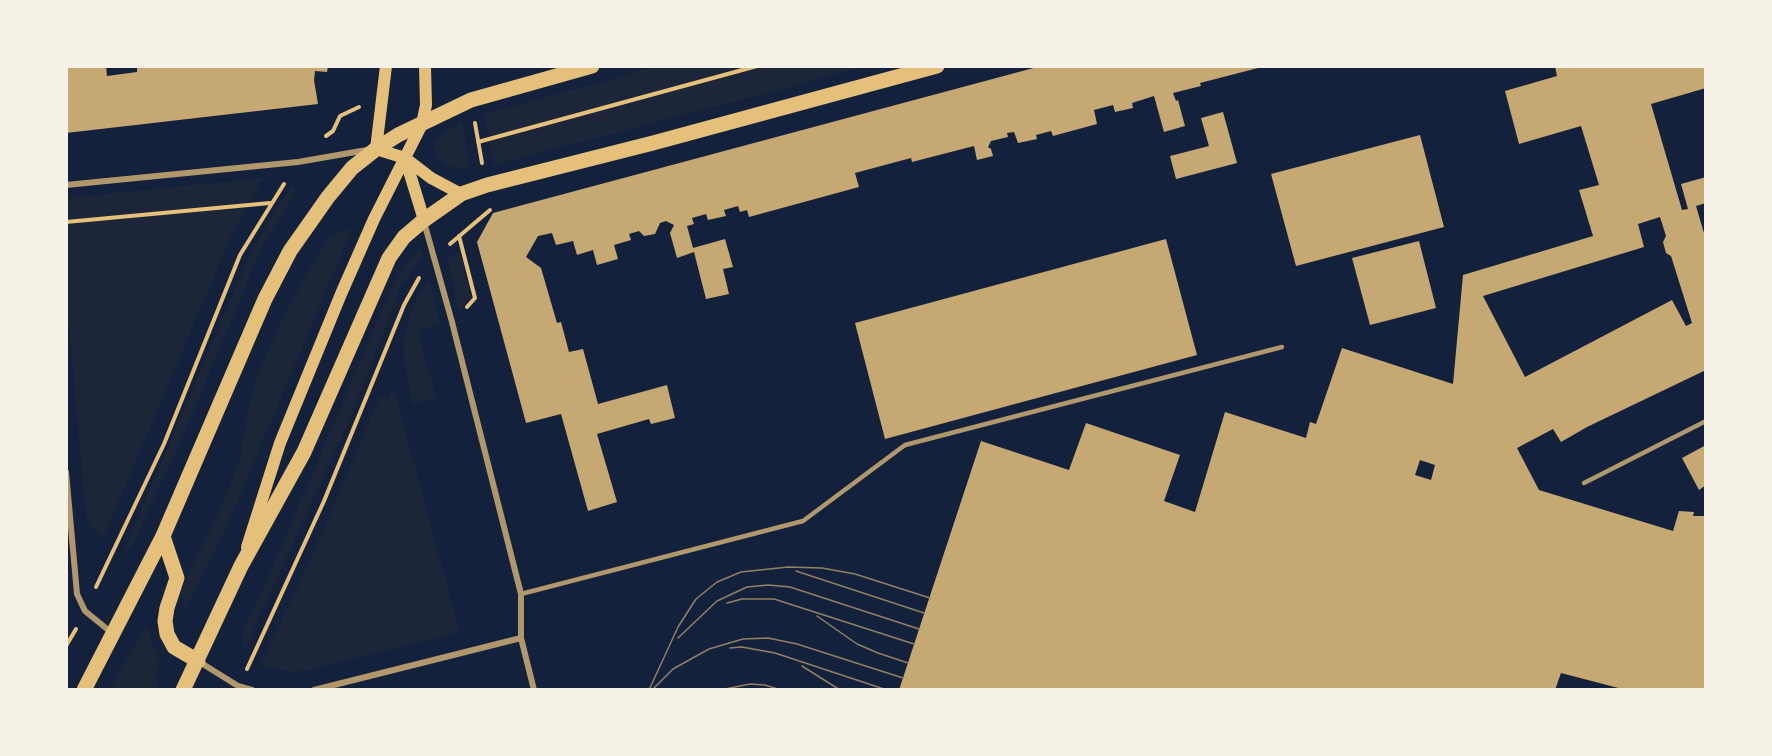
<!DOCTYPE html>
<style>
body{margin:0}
#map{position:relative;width:1772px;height:756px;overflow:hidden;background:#14213d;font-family:"PT Sans Narrow",sans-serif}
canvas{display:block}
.frame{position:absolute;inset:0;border:68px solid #f6f1e7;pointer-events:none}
</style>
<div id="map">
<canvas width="1772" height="756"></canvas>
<div class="frame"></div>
</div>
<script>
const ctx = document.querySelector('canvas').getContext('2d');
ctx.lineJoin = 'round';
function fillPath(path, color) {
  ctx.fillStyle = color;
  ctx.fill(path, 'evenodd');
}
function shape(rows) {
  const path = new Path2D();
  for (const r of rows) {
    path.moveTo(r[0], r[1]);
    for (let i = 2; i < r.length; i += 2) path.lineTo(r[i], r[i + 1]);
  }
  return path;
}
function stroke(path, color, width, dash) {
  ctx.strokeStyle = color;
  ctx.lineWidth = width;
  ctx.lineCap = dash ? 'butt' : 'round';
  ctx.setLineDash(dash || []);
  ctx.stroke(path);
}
const green = shape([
 [659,66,869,66,494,165,484,114],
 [462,121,470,167,456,168,447,165,440,159,436,153,435,144,444,132],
 [263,178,233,232,104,536,93,530,86,515,66,293,66,198],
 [293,185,295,187,294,195,262,247,183,436,145,517,131,548,125,548,251,252,279,204],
 [349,228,349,235,326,291,230,519,185,609,182,592,194,562,218,514,239,462,254,383,286,311,329,237],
 [420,248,422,257,401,286,352,414,245,648,243,644,244,629,271,571,391,289,408,261],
 [459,252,471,297,459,310,447,259],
 [429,280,440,323,418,331,436,397,412,404,404,361,404,339,407,325,417,298],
 [391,390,396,396,460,633,315,669,291,672,260,666,313,554,380,397,389,398],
 [144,628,149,630,153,645,160,657,156,674,157,690,110,690]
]);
const building = shape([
 [66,66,73,66,73,68,106,66,107,76,137,72,137,66,173,66,174,68,328,66,327,72,315,71,314,80,318,104,66,133],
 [1041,66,1262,67,1200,83,1201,86,1173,93,1176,101,1178,100,1185,126,1164,132,1154,96,1132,103,1133,108,1115,112,1113,105,1094,110,1097,124,1053,136,1051,131,1036,135,1037,139,1018,143,1014,132,1007,133,1008,137,991,141,988,147,991,149,993,156,977,160,974,146,912,162,911,158,855,173,859,187,749,217,747,210,740,212,738,206,724,210,726,216,708,220,706,214,692,218,694,224,687,226,693,248,725,239,733,267,723,269,729,294,706,299,694,252,677,258,670,233,674,225,666,221,660,223,655,234,644,236,639,231,629,234,631,240,614,245,618,259,597,265,593,250,577,255,573,241,556,245,552,233,538,236,526,257,541,268,557,323,561,322,569,352,583,349,598,404,667,385,675,418,651,424,649,419,597,434,617,502,588,511,561,414,526,423,477,242,493,213],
 [1555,66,1706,66,1706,88,1651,104,1682,210,1688,209,1681,184,1706,177,1706,203,1696,206,1706,240,1706,370,1587,427,1561,442,1553,429,1517,448,1539,490,1673,531,1679,511,1694,512,1693,516,1706,516,1706,690,1626,690,1561,673,1555,690,899,690,981,441,1069,470,1086,423,1180,455,1164,501,1195,512,1225,412,1306,438,1310,422,1316,424,1342,348,1453,384,1463,275,1593,236,1579,190,1599,185,1581,126,1519,144,1505,91,1557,76],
 [1660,217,1666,236,1663,242,1666,253,1671,256,1692,323,1686,326,1672,300,1525,377,1483,296,1644,247,1638,224],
 [1420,460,1435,465,1431,480,1415,475],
 [1223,112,1237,163,1176,179,1170,156,1209,146,1201,118],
 [1420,135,1444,227,1296,266,1271,174],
 [1166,239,1197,355,885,439,855,323],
 [1419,241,1436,308,1370,325,1352,258],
 [1706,445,1706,485,1699,490,1682,458]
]);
const path = shape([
 [475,123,482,163],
 [326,136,333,131,340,116,359,107],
 [478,142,757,66],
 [66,222,270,203],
 [459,236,475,298,467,307],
 [450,244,490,210],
 [96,587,164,444,240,255,284,184],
 [66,646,76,629],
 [247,669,324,501,404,305,419,278]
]);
const service = shape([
 [1584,483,1706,421],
 [521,594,803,521,905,445,1282,347]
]);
const minor = shape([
 [66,185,298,162,367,150],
 [424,222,452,322,521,594,521,638,534,690],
 [66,472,77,594,85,611,112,633],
 [198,661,238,686,252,690],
 [314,690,521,638]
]);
const secondary = shape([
 [386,66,376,149,405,158,431,178,461,194],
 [405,158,424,220],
 [247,547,280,443,341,294,374,219,422,124,426,105,425,66]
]);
const primary = shape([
 [163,536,177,578,167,608,165,621,167,634,174,647,198,661],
 [84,690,163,536,265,299,290,251,328,197,352,168,376,149,398,135,471,100,592,66],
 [183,690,241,566,304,452,389,258,404,237,424,220,461,194,487,185,653,143,937,66]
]);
const tram = shape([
 [796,571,924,613],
 [727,603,742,599,774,599,914,644],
 [817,616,857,644,878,653,908,663],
 [678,638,717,601,747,587,768,585,790,587,919,629],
 [730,648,742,647,775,653,887,690],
 [802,666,840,690],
 [654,688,673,669,709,649,743,639,768,638,797,644,903,678],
 [649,690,678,627,696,599,717,582,741,572,788,567,822,568,855,574,930,598],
 [720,690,750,684,765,685,781,690]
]);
fillPath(green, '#1d2539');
fillPath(building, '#c6a872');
stroke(path, '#e5c07b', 4);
stroke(service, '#b1986c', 4.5);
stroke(minor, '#b1986c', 6);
stroke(secondary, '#e5c07b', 12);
stroke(primary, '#e5c07b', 15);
stroke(tram, '#918062', 1.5);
</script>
